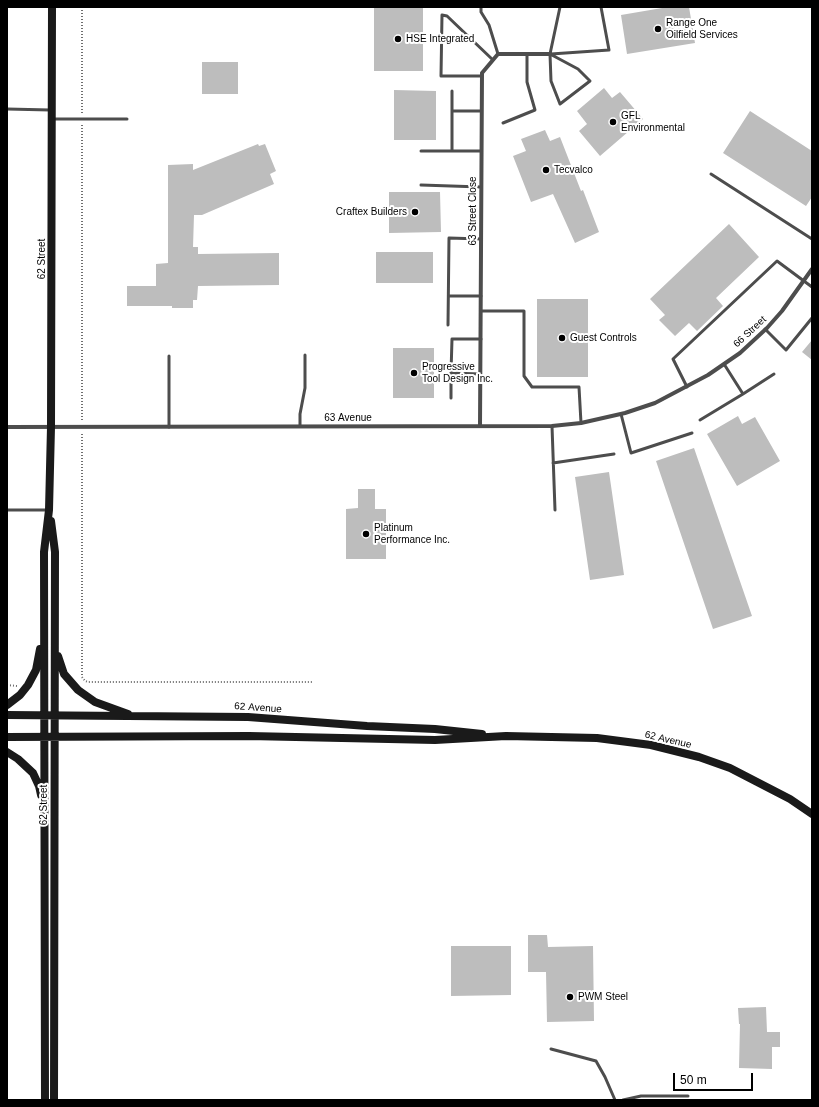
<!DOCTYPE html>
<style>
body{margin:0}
#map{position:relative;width:819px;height:1107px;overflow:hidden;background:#fff;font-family:Helvetica,sans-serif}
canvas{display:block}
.frame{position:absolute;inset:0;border:8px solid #000;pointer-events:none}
.scale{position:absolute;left:673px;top:1073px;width:80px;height:18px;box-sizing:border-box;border:2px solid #000;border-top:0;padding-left:5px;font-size:12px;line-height:14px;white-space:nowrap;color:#000;-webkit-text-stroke:3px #fff;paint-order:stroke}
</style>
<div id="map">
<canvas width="819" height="1107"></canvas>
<div class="frame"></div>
<div class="scale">50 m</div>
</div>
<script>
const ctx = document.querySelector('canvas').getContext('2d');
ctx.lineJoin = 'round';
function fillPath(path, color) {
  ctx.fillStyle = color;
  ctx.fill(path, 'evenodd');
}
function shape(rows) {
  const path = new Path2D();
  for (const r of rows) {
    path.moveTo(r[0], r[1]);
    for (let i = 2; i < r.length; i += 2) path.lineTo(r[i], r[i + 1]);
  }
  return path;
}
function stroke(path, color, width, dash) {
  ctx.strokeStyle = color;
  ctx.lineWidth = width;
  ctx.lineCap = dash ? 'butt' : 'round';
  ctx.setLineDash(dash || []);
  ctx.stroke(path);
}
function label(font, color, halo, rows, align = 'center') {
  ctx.font = font + ' Helvetica,sans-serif';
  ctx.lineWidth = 4;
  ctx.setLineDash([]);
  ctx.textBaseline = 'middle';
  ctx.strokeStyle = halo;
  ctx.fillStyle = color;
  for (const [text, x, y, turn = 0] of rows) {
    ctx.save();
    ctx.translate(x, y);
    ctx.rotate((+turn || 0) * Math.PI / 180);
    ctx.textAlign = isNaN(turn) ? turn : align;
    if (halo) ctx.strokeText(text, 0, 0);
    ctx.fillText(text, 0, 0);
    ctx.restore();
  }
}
const building = shape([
 [374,7,423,7,423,71,374,71],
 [668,7,689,7,695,43,627,54,621,15],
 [202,62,238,62,238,94,202,94],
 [604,88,612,98,620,92,643,119,600,156,579,131,587,124,577,111],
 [394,90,436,91,436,140,394,140],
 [750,111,812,151,812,197,806,206,723,153],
 [545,130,550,141,560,137,581,191,583,190,599,232,575,243,553,194,531,202,513,156,526,151,521,139],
 [258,144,259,146,265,144,276,171,270,174,274,184,202,215,194,215,193,247,198,247,198,254,279,253,279,285,198,286,197,300,193,300,193,308,172,308,172,306,127,306,127,286,156,286,156,264,168,263,168,165,193,164,193,170],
 [389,192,440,192,441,232,389,233],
 [729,224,759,257,716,298,723,306,697,331,689,323,675,336,659,320,665,315,650,299],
 [376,252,433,252,433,283,376,283],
 [537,299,588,299,588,377,537,377],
 [812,340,812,360,802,352],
 [393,348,434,348,434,398,393,398],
 [738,416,742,424,755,417,780,461,737,486,707,434],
 [694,448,752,616,713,629,656,461],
 [609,472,624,575,590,580,575,477],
 [358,489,375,489,375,509,386,509,386,559,346,559,346,509,358,508],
 [528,935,547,935,548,947,593,946,594,1021,547,1022,546,972,528,972],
 [451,946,511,946,511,995,451,996],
 [766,1007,767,1032,780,1032,780,1047,772,1047,772,1069,739,1068,740,1024,739,1024,738,1008]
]);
const path = shape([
 [82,7,82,114],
 [82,420,82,124],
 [82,434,82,677,85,681,88,682,312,682],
 [7,685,17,686]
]);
const lane = shape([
 [481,7,481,12,489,25,498,54],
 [550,54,578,69,590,81,560,104,551,81,550,54,560,7],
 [551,54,609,50,601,7],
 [482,76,441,76,442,15,447,16,493,60],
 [452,91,452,111],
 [7,109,50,110],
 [52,119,127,119],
 [503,123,535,110,527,82,527,54],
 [421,151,481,151],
 [452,151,452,111,481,111],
 [711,174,812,239],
 [421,185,481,187],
 [449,296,481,296],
 [481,311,524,311,524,376,532,387,579,387,581,423],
 [448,325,449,238,481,239],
 [765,329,786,350,812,318],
 [451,373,451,398],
 [480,374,451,373,452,339,481,339],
 [687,387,673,359,777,261,812,287],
 [743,394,774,374],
 [621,414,631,453,692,433],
 [700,420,743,394,724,364],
 [300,426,300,414,305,388,305,355],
 [552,426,555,510],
 [169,427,169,356],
 [553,463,614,454],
 [7,510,47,510],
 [551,1049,596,1061,605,1077,615,1100],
 [623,1100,641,1096,688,1096]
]);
const street = shape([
 [480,426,482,73,498,54,550,54],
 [7,427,552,426,581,423,625,413,655,403,708,375,740,353,767,328,782,311,812,269]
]);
const secondary = shape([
 [51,521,55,552,54,1100],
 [58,656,64,674,78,690,95,702,128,714],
 [7,705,20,695,28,685,36,670,40,649],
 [7,715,248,717,367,726,435,729,482,734],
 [7,737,249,736,435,740,506,736,597,738,651,745,699,757,730,768,790,799,812,814],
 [7,752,18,759,33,773,39,786,41,795],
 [45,1100,44,552,49,510,51,427,52,7]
]);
const markers = [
 [658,29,4,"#000"],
 [398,39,4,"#000"],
 [613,122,4,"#000"],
 [546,170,4,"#000"],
 [415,212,4,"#000"],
 [562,338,4,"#000"],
 [414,373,4,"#000"],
 [366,534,4,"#000"],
 [570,997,4,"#000"]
];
const poiNames = [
 ["Range One",666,23],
 ["Oilfield Services",666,35],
 ["HSE Integrated",406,39],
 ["GFL",621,116],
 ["Environmental",621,128],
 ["Tecvalco",554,170],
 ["Craftex Builders",407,212,"right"],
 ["Guest Controls",570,338],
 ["Progressive",422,367],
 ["Tool Design Inc.",422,379],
 ["Platinum",374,528],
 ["Performance Inc.",374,540],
 ["PWM Steel",578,997]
];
const streetNames = [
 ["63 Street Close",473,211,-90],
 ["62 Street",42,259,-90],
 ["66 Street",750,332,-43],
 ["63 Avenue",348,418],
 ["62 Avenue",258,708,4],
 ["62 Avenue",668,740,13],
 ["62 Street",44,805,-90]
];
fillPath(building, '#bdbdbd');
stroke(path, '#6f6f6f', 2, [1, 2]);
stroke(lane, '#4d4d4d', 3);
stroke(street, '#4d4d4d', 4);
stroke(secondary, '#1a1a1a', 8);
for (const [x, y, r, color] of markers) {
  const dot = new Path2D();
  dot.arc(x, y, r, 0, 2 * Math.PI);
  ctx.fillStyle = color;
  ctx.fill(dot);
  stroke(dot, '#fff', 1.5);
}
label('10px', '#000', '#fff', poiNames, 'left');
label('10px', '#000', '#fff', streetNames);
</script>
